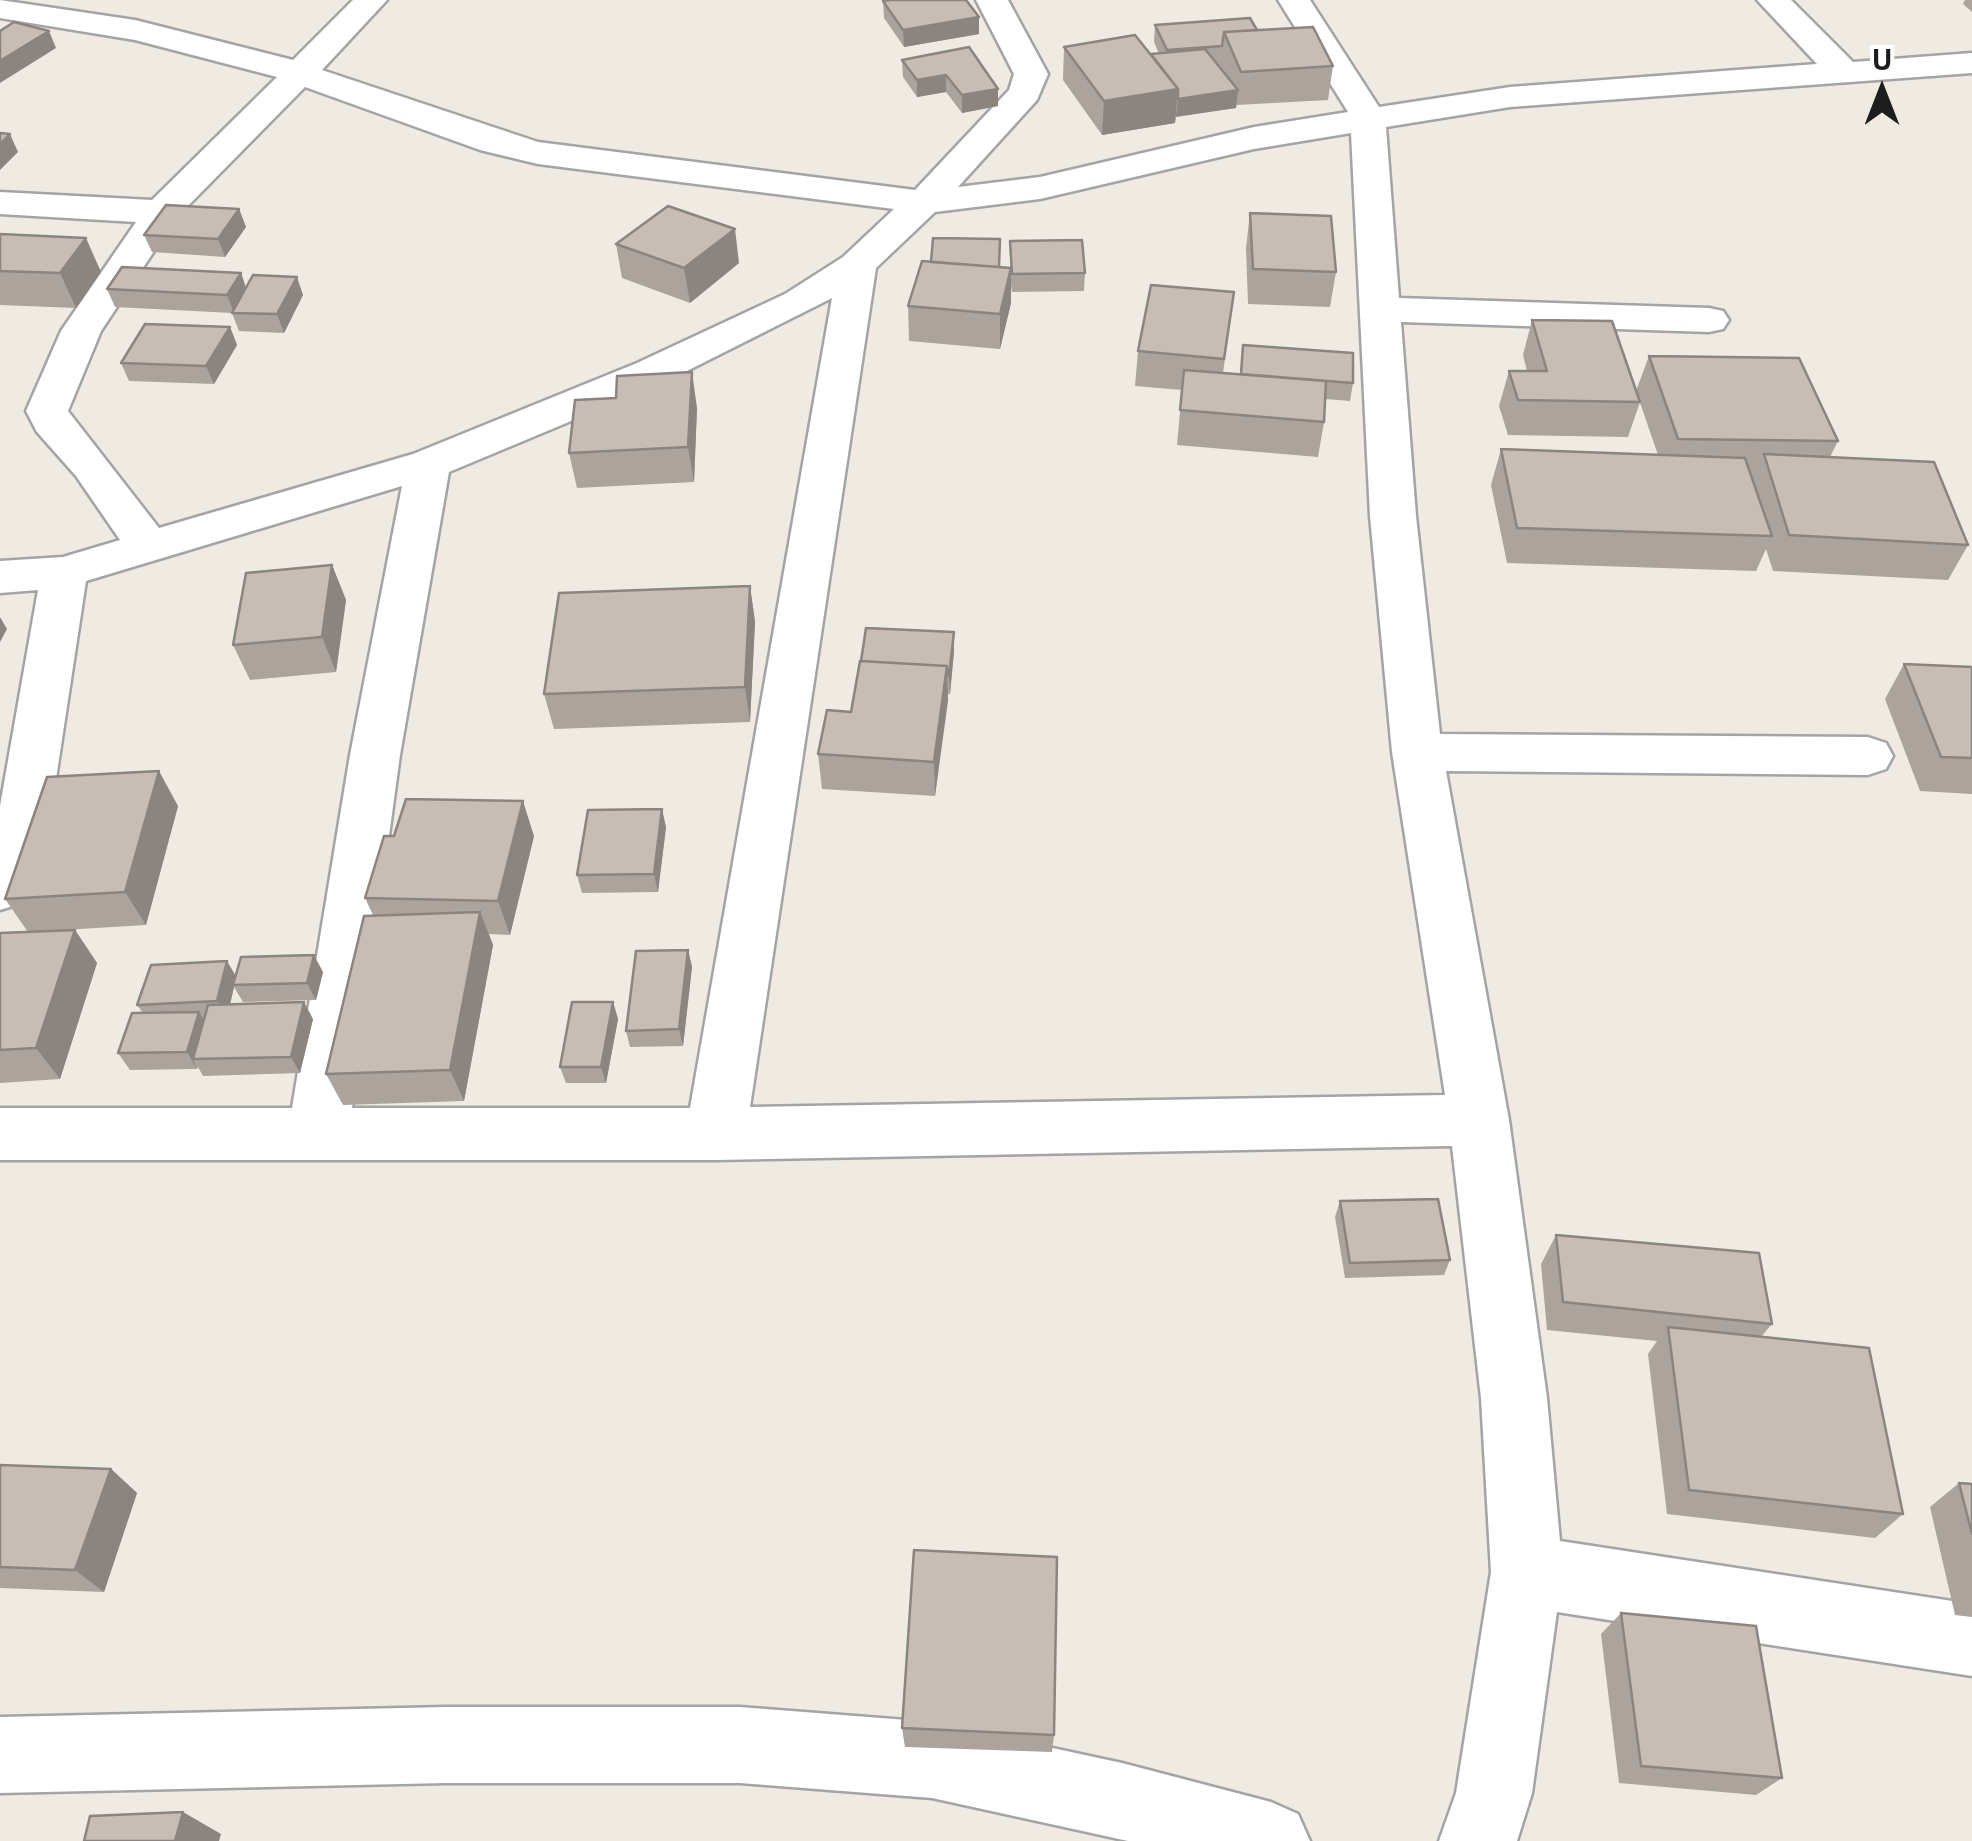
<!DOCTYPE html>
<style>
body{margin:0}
#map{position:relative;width:1972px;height:1841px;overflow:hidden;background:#f0ebe2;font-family:"Public Sans",sans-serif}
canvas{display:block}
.north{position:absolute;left:1832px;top:40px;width:100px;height:100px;-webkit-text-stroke:8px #fff;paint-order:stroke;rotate:0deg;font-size:28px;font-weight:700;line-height:40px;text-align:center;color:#1d1d1d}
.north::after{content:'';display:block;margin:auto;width:35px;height:45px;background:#1d1d1d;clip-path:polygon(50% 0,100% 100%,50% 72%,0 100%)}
</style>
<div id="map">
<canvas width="1972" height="1841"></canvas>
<div class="north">U</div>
</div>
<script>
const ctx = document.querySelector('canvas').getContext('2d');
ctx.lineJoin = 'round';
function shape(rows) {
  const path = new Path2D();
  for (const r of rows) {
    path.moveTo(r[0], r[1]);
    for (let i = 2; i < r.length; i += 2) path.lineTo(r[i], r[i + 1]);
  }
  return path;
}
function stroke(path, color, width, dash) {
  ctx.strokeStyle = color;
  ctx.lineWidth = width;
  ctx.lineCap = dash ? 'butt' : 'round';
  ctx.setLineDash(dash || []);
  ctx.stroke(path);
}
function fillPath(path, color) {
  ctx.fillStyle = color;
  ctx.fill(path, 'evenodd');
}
const minor = shape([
 [0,0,135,20,293,60,353,0,387,0,322,70,538,142,915,190,1009,90,1014,74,976,0,1008,0,1048,74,1037,100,958,187,1040,177,1254,127,1348,112,1278,0,1310,0,1379,107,1510,87,1817,64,1757,0,1791,0,1853,62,1972,53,1972,73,1510,107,1386,127,1399,298,1709,308,1723,311,1729,320,1723,329,1709,332,1401,322,1416,516,1440,734,1868,737,1886,743,1893,756,1886,769,1868,775,1446,771,1509,1120,1547,1398,1560,1541,1972,1604,1972,1676,1557,1612,1532,1793,1517,1841,1439,1841,1456,1793,1491,1572,1481,1398,1452,1146,716,1160,0,1160,0,1108,292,1108,350,755,402,486,86,581,49,825,19,904,0,910,0,806,38,590,0,593,0,561,63,557,120,540,76,476,37,432,26,411,61,331,136,222,0,214,0,192,152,200,277,77,135,40,0,18,0,0],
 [305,87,480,150,538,164,894,209,843,257,785,294,637,363,413,454,159,528,68,411,101,331,176,218,305,87],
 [1351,133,1370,516,1392,752,1445,1095,750,1107,876,268,935,212,1040,199,1254,149,1351,133],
 [832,298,690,1108,352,1108,400,755,449,472,667,381,832,298],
 [446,1707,740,1707,932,1722,1122,1763,1271,1802,1298,1814,1310,1841,1128,1841,932,1798,740,1783,446,1783,0,1793,0,1717,446,1707]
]);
const wall = shape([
 [1965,0,1972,0,1972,12,1963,4],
 [883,1,979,34,904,47,884,18],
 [1155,25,1257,30,1333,66,1328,100,1237,105,1237,103,1236,108,1176,116,1175,123,1102,135,1063,80,1064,47,1151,54,1159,54,1154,42],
 [902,60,998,89,998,106,962,113,946,92,917,97,903,77],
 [239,209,246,227,225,257,152,252,144,235],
 [1250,213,1336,272,1330,307,1248,304,1246,248],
 [0,234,101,272,76,308,0,305],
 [1010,241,1085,273,1084,291,1012,292,1011,285,1011,303,1000,349,909,341,908,306,999,267,1010,268],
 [616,244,739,263,690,303,622,278],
 [241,273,246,288,303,295,284,333,239,331,232,313,115,307,107,289],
 [1234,292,1223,373,1240,374,1243,345,1353,383,1350,401,1325,399,1324,422,1318,457,1177,445,1182,390,1135,386,1138,351],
 [1532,320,1640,402,1628,437,1508,435,1499,406,1509,371,1527,371,1523,355],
 [230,327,237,345,214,384,129,381,121,363],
 [1649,356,1838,441,1830,457,1968,545,1948,580,1773,571,1766,549,1756,571,1507,563,1491,485,1501,449,1658,455,1636,391],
 [616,398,697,408,694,482,577,488,569,453],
 [332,565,346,600,336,672,250,680,233,645],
 [750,586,755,622,750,722,554,729,544,694],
 [954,651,950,694,948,694,935,796,822,789,818,754,851,712],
 [1904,664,1972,667,1972,794,1920,791,1885,699],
 [178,806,146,925,63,930,75,930,97,963,60,1079,0,1083,0,933,28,932,5,899],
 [666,827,658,892,582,893,577,875],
 [534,836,510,935,489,934,493,945,464,1101,343,1105,326,1074,373,915,365,898],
 [688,950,692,967,683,1046,630,1047,626,1031],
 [323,972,316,1000,243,1002,234,987,230,1004,313,1019,300,1073,203,1076,198,1067,197,1069,130,1070,118,1053,143,1013,137,1005,236,976],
 [613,1002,618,1019,606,1083,566,1083,560,1067],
 [1340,1201,1450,1260,1444,1275,1345,1278,1335,1217],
 [1556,1235,1772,1324,1761,1337,1903,1514,1875,1538,1667,1514,1648,1354,1657,1341,1547,1330,1541,1264],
 [0,1465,111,1469,137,1493,104,1592,0,1588],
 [1959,1483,1972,1484,1972,1617,1955,1615,1930,1507],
 [1621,1613,1782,1778,1756,1795,1619,1783,1601,1634],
 [902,1728,1054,1735,1052,1752,905,1747]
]);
const shadedWall = shape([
 [979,17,979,34,904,47,903,30],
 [49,31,56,48,0,83,0,61],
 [946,75,946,92,917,97,917,80],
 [998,89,998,106,962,113,962,95],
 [1178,89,1175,123,1102,135,1104,101],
 [1238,90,1236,108,1176,117,1178,99],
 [10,134,18,152,0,170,0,144],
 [239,209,246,227,225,257,218,239],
 [735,229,739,263,690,303,684,268],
 [86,238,101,272,76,308,60,273],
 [1011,268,1011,303,1000,349,1000,314],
 [241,273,247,291,234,313,227,295],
 [297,277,303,295,284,333,277,314],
 [230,327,237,345,214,384,206,366],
 [692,372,697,408,694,482,688,447],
 [332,565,346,600,336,672,322,637],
 [750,586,755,622,750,722,745,687],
 [0,617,7,629,0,642],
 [954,632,954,651,950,694,949,676],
 [947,666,948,701,935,796,934,762],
 [159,771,178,806,146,925,125,892],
 [523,801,534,836,510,935,498,901],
 [662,809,666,827,658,892,654,874],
 [480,912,493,945,464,1101,450,1070],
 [75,930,97,963,60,1079,36,1048],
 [688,950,692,967,683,1046,679,1029],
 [314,955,323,972,316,1000,307,983],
 [227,961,237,978,233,985,234,987,227,1018,217,1001],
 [304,1002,313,1019,300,1073,291,1057],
 [613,1002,618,1019,606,1083,601,1067],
 [199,1012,209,1028,193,1059,197,1069,187,1052],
 [111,1469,137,1493,104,1592,75,1570],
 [183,1812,221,1834,219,1841,175,1841]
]);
const building = shape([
 [890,0,966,0,979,17,903,30,883,1,890,0],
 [1250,18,1257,30,1224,32,1222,46,1167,50,1155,25,1250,18],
 [14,22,49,31,0,61,0,31,14,22],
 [1313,27,1333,66,1241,72,1224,32,1313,27],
 [1135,35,1178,89,1104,101,1064,47,1135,35],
 [969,47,998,89,962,95,946,75,917,80,902,60,969,47],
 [1205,49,1238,90,1178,99,1178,89,1151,54,1205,49],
 [0,133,10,134,0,144,0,133],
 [166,205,239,209,218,239,144,235,166,205],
 [668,206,735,229,684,268,616,244,668,206],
 [1250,213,1331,216,1336,272,1253,269,1250,213],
 [0,234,86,238,60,273,0,271,0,234],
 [933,238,1000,239,999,267,931,262,933,238],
 [1082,240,1085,273,1012,274,1010,241,1082,240],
 [922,261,1011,268,1000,314,908,306,922,261],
 [122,267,241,273,227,295,107,289,122,267],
 [253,275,297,277,277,314,232,313,253,275],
 [1151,285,1234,292,1224,359,1138,351,1151,285],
 [1532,320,1612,321,1640,402,1518,400,1509,371,1547,371,1532,320],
 [145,324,230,327,206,366,121,363,145,324],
 [1243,345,1353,353,1353,383,1241,374,1243,345],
 [1649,356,1799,358,1838,441,1678,439,1649,356],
 [1184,370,1326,381,1324,422,1180,410,1184,370],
 [692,372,688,447,569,453,575,400,616,398,617,376,692,372],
 [1501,449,1745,458,1772,536,1517,528,1501,449],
 [1764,454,1934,462,1968,545,1789,535,1764,454],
 [332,565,322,637,233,645,246,573,332,565],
 [750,586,745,687,544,694,559,593,750,586],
 [866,628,954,632,949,676,948,676,947,666,861,661,866,628],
 [860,661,947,666,934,762,818,754,827,710,851,712,860,661],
 [1904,664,1972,667,1972,758,1941,757,1904,664],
 [159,771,125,892,5,899,47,777,159,771],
 [406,799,523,801,498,901,365,898,384,836,394,836,406,799],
 [662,809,654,874,577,875,588,810,662,809],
 [480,912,450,1070,326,1074,364,916,480,912],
 [75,930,36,1048,0,1050,0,933,75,930],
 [688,950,679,1029,626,1031,636,951,688,950],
 [314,955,307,983,233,985,241,957,314,955],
 [227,961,217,1001,137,1005,151,965,227,961],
 [304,1002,291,1057,193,1059,208,1005,304,1002],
 [572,1002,613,1002,601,1067,560,1067,572,1002],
 [199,1012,187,1052,118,1053,132,1013,199,1012],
 [1438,1199,1450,1260,1350,1263,1340,1201,1438,1199],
 [1556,1235,1759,1253,1772,1324,1563,1302,1556,1235],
 [1668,1327,1869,1348,1903,1514,1689,1490,1668,1327],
 [0,1465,111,1469,75,1570,0,1567,0,1465],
 [1959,1483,1972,1484,1972,1534,1959,1483],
 [914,1550,1057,1557,1054,1735,902,1728,914,1550],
 [1621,1613,1756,1626,1782,1778,1641,1766,1621,1613],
 [183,1812,175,1841,84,1841,90,1816,183,1812]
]);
stroke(minor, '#a4a4a4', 5);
fillPath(minor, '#fff');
fillPath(wall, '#aca39c');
fillPath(shadedWall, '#8c847f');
fillPath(building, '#c8bdb5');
stroke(building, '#8c847f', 2.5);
</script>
